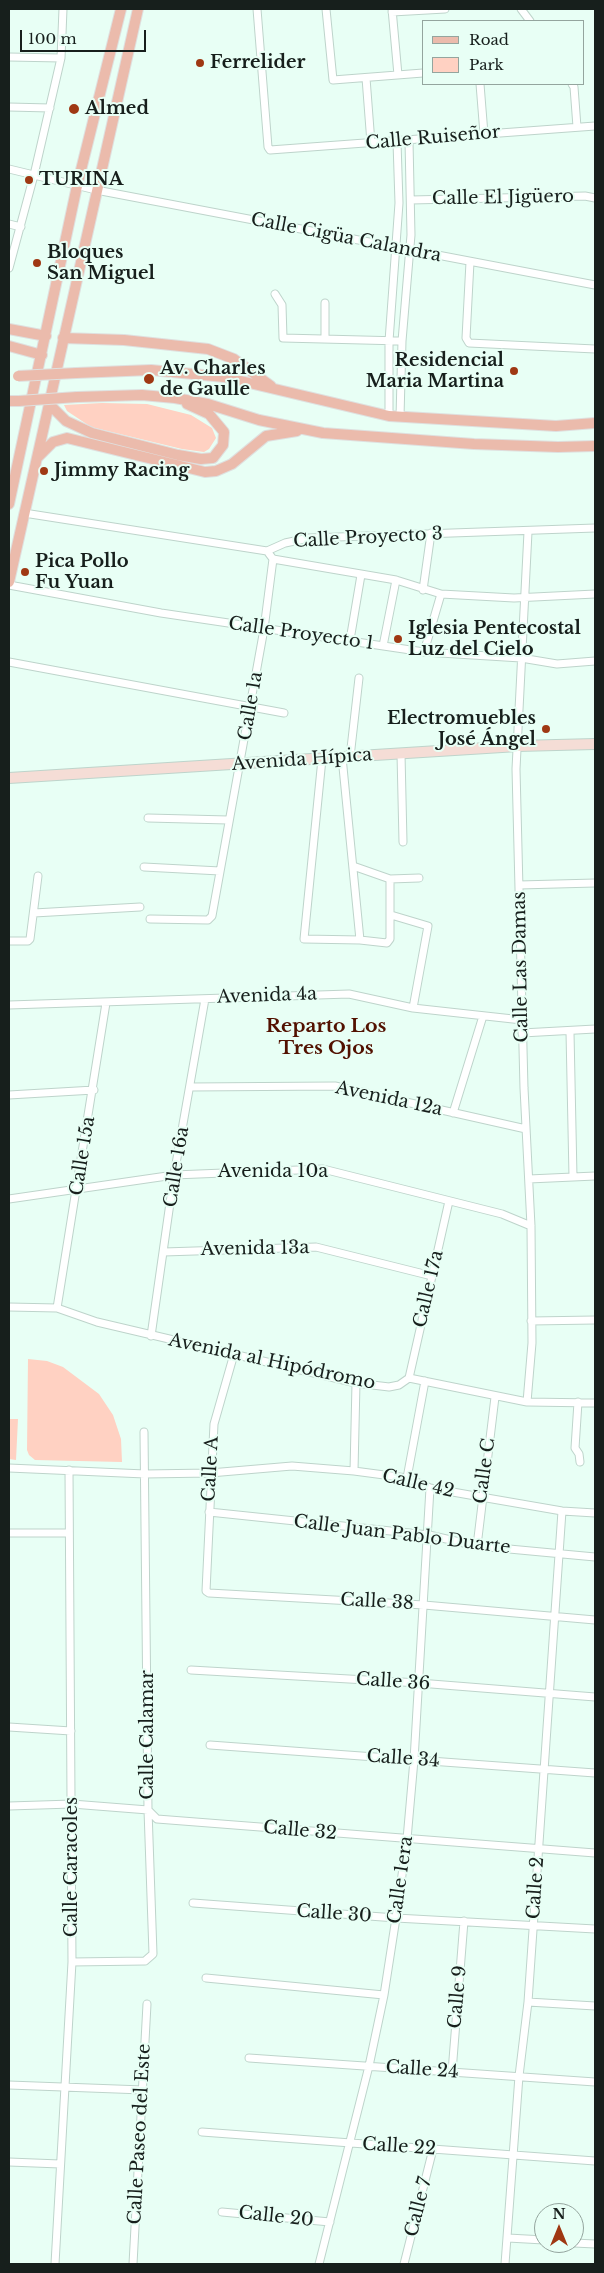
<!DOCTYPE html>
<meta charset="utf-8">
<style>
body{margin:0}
#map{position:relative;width:604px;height:2273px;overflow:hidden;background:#e8fff5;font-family:"Libre Baskerville",serif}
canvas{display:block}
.frame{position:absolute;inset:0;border:10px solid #171f1c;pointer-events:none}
.legend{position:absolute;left:422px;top:20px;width:162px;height:65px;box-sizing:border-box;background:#e8fff5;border:1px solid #94a59e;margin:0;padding:6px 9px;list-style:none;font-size:15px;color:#171f1c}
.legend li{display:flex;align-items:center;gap:10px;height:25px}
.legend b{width:25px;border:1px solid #94a59e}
.north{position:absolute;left:534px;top:2203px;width:50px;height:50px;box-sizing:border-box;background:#e8fff5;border:1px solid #94a59e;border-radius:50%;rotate:0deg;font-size:14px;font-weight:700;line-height:20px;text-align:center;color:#171f1c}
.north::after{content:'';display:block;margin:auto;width:18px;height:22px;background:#9f3813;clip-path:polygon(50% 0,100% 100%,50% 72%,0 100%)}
.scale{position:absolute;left:20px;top:30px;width:126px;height:22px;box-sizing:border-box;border:2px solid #171f1c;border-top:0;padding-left:6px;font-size:15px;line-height:18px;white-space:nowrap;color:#171f1c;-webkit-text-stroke:4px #e8fff5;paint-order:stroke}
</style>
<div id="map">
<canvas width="604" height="2273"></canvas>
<div class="frame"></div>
<ul class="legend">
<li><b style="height:6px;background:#ebbbac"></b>Road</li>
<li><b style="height:14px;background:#ffd1c2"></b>Park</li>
</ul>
<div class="north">N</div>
<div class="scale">100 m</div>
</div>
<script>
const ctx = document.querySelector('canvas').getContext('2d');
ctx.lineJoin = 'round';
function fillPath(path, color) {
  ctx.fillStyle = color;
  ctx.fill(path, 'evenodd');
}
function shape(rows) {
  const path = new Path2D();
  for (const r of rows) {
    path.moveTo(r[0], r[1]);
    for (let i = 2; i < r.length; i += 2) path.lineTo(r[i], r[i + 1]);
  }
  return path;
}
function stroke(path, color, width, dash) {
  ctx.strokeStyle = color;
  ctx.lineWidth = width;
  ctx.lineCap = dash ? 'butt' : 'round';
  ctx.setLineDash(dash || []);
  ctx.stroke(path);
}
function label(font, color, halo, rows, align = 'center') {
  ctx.font = font + ' "Libre Baskerville",serif';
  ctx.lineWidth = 4;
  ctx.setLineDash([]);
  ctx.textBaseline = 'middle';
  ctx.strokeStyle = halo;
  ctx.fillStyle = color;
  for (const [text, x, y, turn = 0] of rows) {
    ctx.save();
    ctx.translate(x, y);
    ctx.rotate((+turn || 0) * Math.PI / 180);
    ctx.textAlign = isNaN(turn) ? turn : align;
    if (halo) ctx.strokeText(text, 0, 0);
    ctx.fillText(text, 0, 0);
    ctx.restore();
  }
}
const green = shape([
 [102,403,147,404,191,415,212,428,216,438,209,449,204,452,182,449,91,427,67,411,64,405],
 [28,1359,47,1361,63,1367,99,1394,113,1415,121,1439,122,1462,35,1460,29,1455,27,1450],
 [9,1419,18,1419,16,1460,9,1459]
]);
const street = shape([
 [257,9,268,147,270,150,595,126],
 [326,9,333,80,423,73],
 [392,9,398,75],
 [521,9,530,21],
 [392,12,445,9],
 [9,57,61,58],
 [366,78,371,143],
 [480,84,484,134],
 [572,84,574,87,577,127],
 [9,107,50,108],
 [9,169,96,190,595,285],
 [411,200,585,196,595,198],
 [9,224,21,227],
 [470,262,466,338,469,343,595,349],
 [9,268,34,175,61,58,63,9],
 [275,294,282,305,283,338,402,341],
 [325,339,325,303],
 [389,416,389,341,399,203,397,142],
 [400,417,402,341,411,235,409,141],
 [24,513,267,551,285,543,309,538,595,528],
 [273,559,396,580,441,594,514,598,595,594],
 [9,585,161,613,424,652,521,658,557,664,595,661],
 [423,590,431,533],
 [350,640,361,575],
 [383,646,396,580],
 [424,652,441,594],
 [9,662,284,713],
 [401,754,403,842],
 [342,757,360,940],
 [350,757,359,678],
 [322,759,304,939,360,940,387,943,390,939,390,879,353,866],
 [148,818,228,820],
 [144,867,220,871],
 [390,879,419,878],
 [519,885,595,883],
 [34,913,140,907],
 [391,915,428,926,413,1008],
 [150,919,208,920,212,916,264,629,273,559,267,551],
 [9,941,28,941,30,939,38,876],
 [9,1005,349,994,413,1008,522,1020],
 [570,1032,573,1177],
 [522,1033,595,1029],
 [190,1087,335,1086,526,1129],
 [9,1095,94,1090],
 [453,1113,483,1016],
 [529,1179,595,1176],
 [9,1199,174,1175,323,1169,502,1214,531,1226],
 [164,1252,316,1247,432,1276],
 [9,1307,57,1308,97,1322,356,1383,389,1387,399,1385,409,1378,527,1402,595,1403],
 [57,1308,106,1003],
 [531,1321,595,1320],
 [151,1336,174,1175,205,999],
 [234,1354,214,1424,206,1591,209,1593,424,1605,595,1620],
 [409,1378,449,1201],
 [527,1402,532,1343,531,1226,524,1088,516,769,528,532],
 [578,1402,575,1448,579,1454,580,1462],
 [9,1468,145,1474,210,1473,292,1466,354,1471,407,1478,430,1488,481,1497,562,1511,595,1513],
 [354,1471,356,1383],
 [407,1478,425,1381],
 [209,1512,429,1535,477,1546,595,1557],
 [9,1533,68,1533],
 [477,1546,495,1397],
 [191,1670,419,1683,595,1697],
 [9,1727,71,1731],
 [210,1745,595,1773],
 [9,1806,72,1804,148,1810,157,1819,595,1853],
 [193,1903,396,1918,595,1929],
 [72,1962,145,1961,153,1954,148,1810,144,1432],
 [206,1978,384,1995],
 [528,2002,595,2006],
 [249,2058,595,2082],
 [452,2072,464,1921],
 [9,2085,143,2090],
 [202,2132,595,2161],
 [9,2162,60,2164],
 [222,2212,330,2222],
 [508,2238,544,2240],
 [574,2243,595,2244],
 [55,2264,72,1962,69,1470],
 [133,2264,147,2004],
 [319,2264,369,2066,384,1995,396,1918,407,1839,414,1760,430,1488],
 [404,2264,433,2149],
 [505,2264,519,2076,528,2002,562,1511]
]);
const secondary = shape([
 [9,778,518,746,595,744]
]);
const primary = shape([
 [9,329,46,336],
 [63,338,124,340,208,349,234,359,271,386],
 [9,346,42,355],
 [76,373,151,370,224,377,389,416,556,426,595,423],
 [77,397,142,395,175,398,208,404,259,420,323,433,474,444,558,447,595,446],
 [9,401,19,401],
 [49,404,66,421,92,433,178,455,201,459,213,458,223,445,224,432,209,414,187,404],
 [38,457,53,442,67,438,205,472,216,471,232,464,266,436,297,431],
 [9,504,77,186,121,9],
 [9,582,138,9]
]);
const primaryBridge = shape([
 [18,376,76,373],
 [19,401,77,397]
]);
const markers = [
 [200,63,5,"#9f3813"],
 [74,109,6,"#9f3813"],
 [29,180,5,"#9f3813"],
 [37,263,5,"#9f3813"],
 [514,371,5,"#9f3813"],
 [149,379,6,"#9f3813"],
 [44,471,5,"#9f3813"],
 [25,572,5,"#9f3813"],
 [398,639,5,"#9f3813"],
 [546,729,5,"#9f3813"]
];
const poiNames = [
 ["Ferrelider",210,63],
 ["Almed",85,109],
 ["TURINA",39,180],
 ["Bloques",47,253],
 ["San Miguel",47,274],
 ["Residencial",504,361,"right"],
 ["Maria Martina",504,382,"right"],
 ["Av. Charles",160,369],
 ["de Gaulle",160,390],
 ["Jimmy Racing",54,471],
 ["Pica Pollo",35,562],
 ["Fu Yuan",35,583],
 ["Iglesia Pentecostal",408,629],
 ["Luz del Cielo",408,650],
 ["Electromuebles",536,719,"right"],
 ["José Ángel",536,740,"right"]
];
const streetNames = [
 ["Calle Ruiseñor",433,138,-5],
 ["Calle El Jigüero",503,198,-1],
 ["Calle Cigüa Calandra",346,238,11],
 ["Calle Proyecto 3",368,538,-3],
 ["Calle Proyecto 1",301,634,8],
 ["Calle 1a",251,706,-80],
 ["Avenida Hípica",302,760,-4],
 ["Calle Las Damas",521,967,-91],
 ["Avenida 4a",267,996,-2],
 ["Avenida 12a",389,1099,12],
 ["Calle 15a",83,1156,-81],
 ["Calle 16a",177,1167,-81],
 ["Avenida 10a",273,1172],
 ["Avenida 13a",255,1249,-1],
 ["Calle 17a",429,1289,-77],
 ["Avenida al Hipódromo",272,1362,12],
 ["Calle A",211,1469,-87],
 ["Calle C",485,1471,-82],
 ["Calle 42",418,1484,13],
 ["Calle Juan Pablo Duarte",402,1535,7],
 ["Calle 38",377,1602,3],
 ["Calle 36",393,1682,4],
 ["Calle Calamar",148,1735,-90],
 ["Calle 34",403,1759,4],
 ["Calle 32",300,1831,5],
 ["Calle Caracoles",72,1867,-90],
 ["Calle 1era",401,1880,-82],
 ["Calle 2",536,1888,-86],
 ["Calle 30",334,1914,4],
 ["Calle 9",458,1997,-85],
 ["Calle 24",422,2070,4],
 ["Calle Paseo del Este",140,2134,-87],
 ["Calle 22",399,2147,4],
 ["Calle 7",419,2207,-76],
 ["Calle 20",276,2217,6]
];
const neighbourhoodNames = [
 ["Reparto Los",326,1027],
 ["Tres Ojos",326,1049]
];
fillPath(green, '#ffd1c2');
stroke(street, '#bed4cb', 9);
stroke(secondary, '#bed4cb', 12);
stroke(primary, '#dfe0df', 12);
stroke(street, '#fff', 7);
stroke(secondary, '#f5ddd6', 10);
stroke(primary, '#ebbbac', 10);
stroke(primaryBridge, '#dfe0df', 12, []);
stroke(primaryBridge, '#ebbbac', 10);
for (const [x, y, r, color] of markers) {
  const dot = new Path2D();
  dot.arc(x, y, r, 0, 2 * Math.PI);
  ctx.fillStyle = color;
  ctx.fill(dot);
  stroke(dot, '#e8fff5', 2);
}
label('bold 18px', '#171f1c', '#e8fff5', poiNames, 'left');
label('18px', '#171f1c', '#e8fff5', streetNames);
label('bold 19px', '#521100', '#e8fff5', neighbourhoodNames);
</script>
